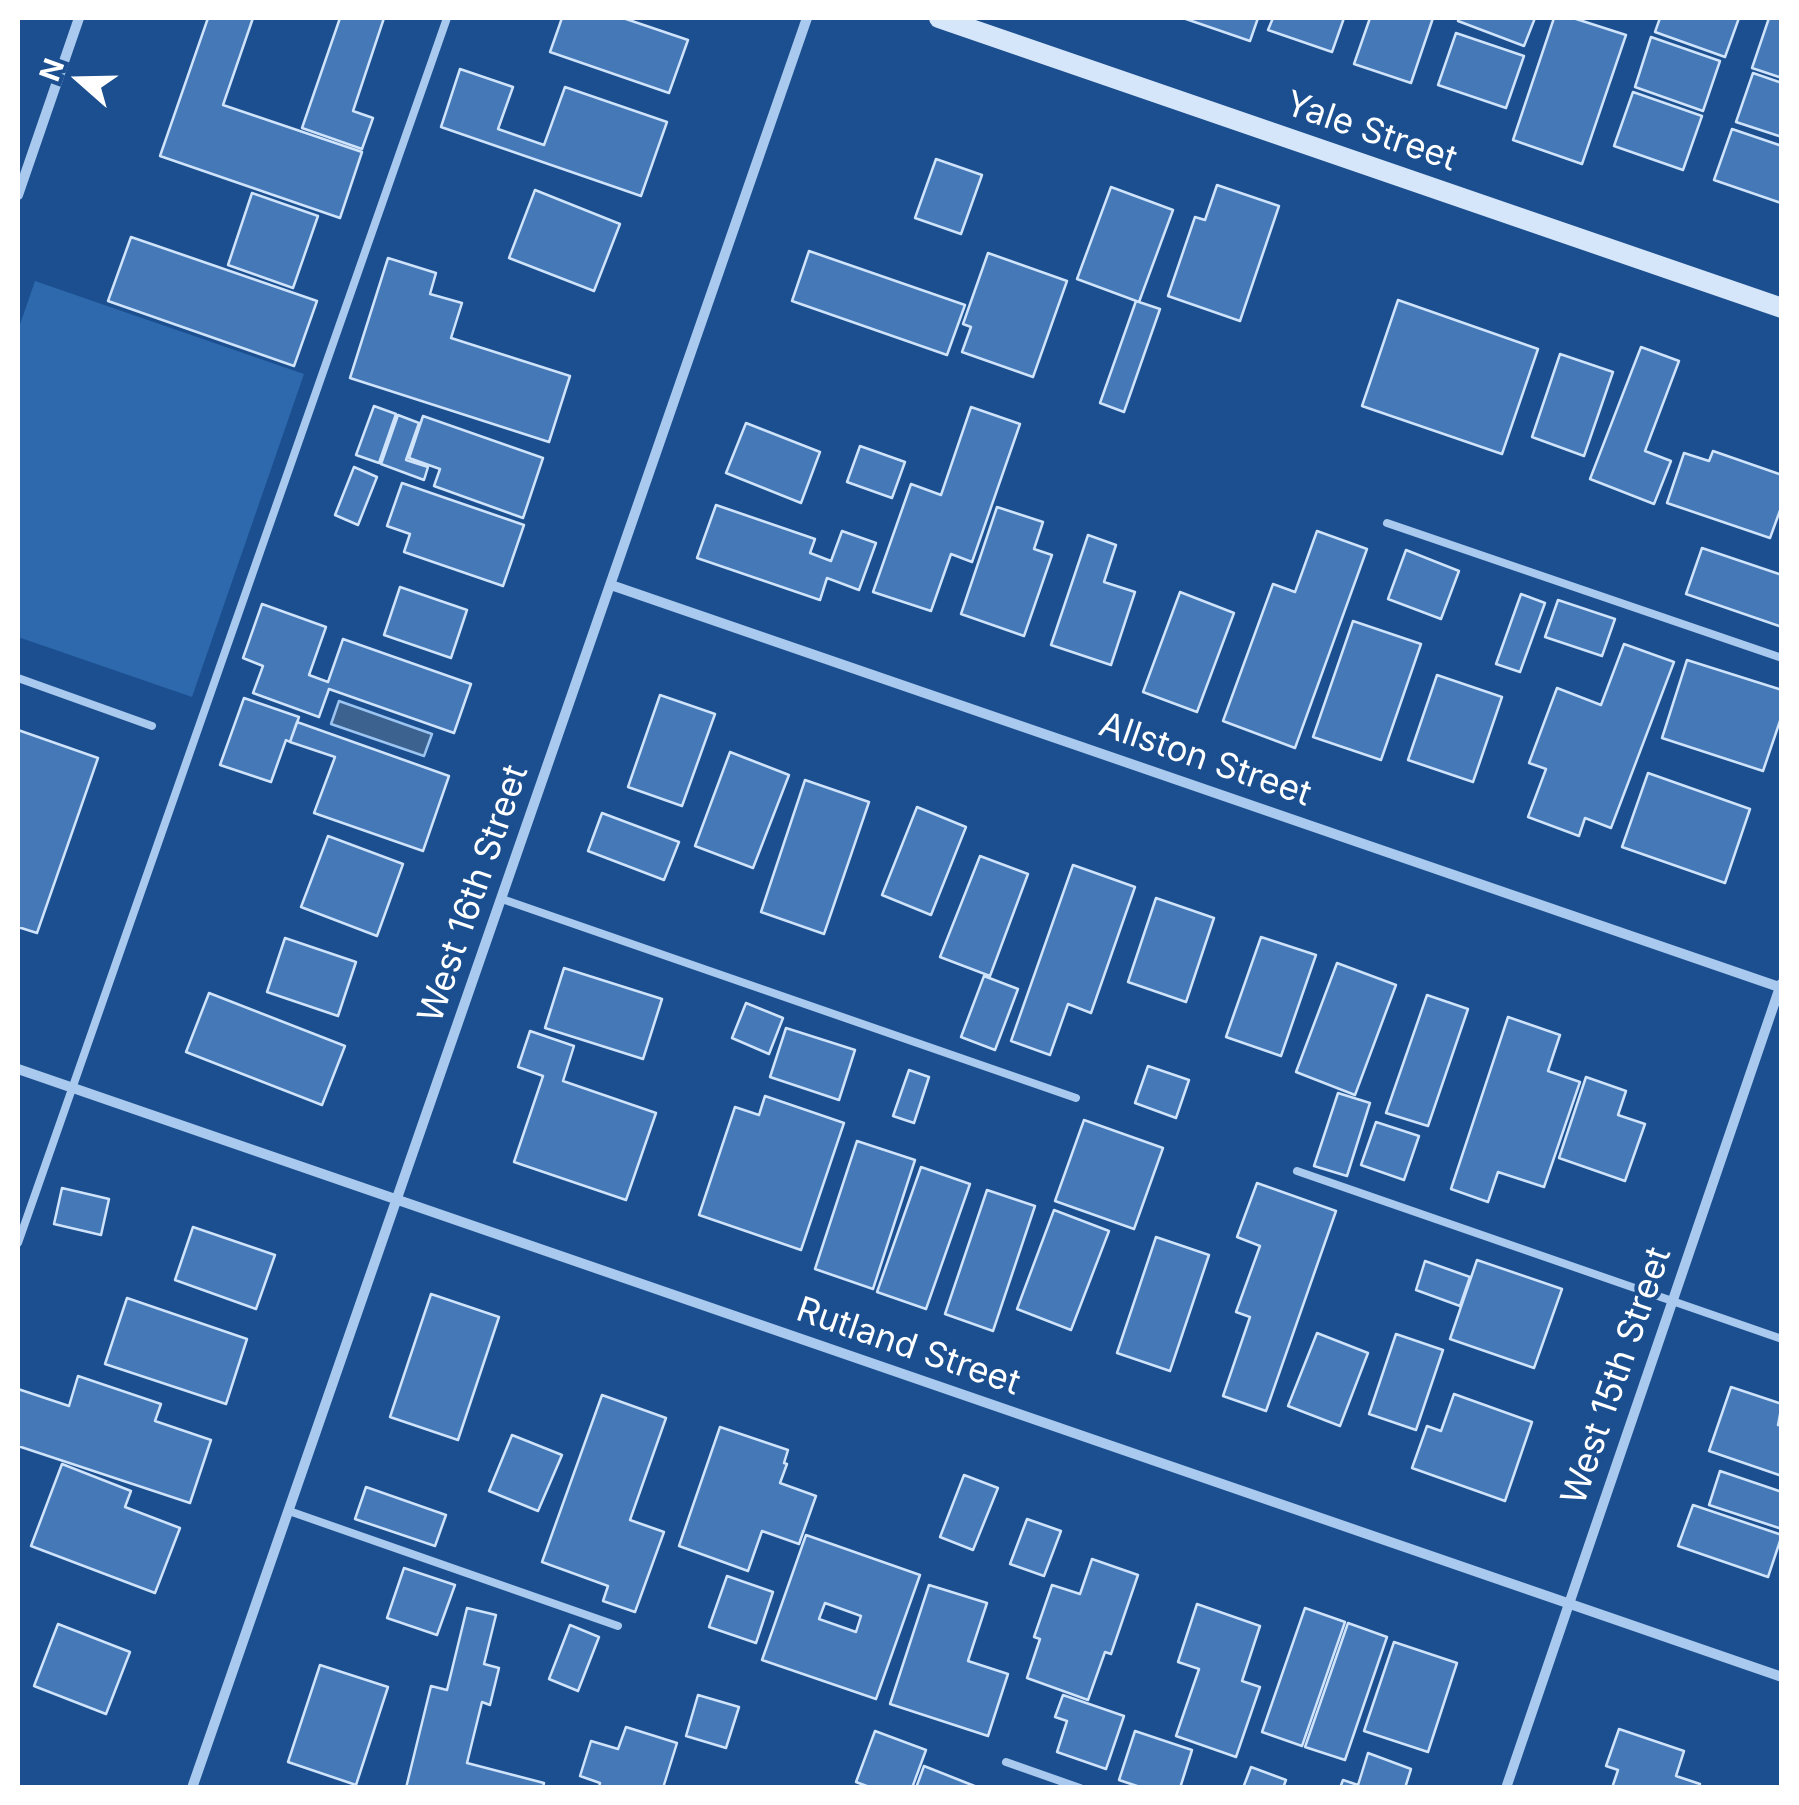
<!DOCTYPE html>
<style>
body{margin:0}
#map{position:relative;width:1799px;height:1805px;overflow:hidden;background:#1b4f8f;font-family:Inter,sans-serif}
canvas{display:block}
.frame{position:absolute;inset:0;border:20px solid #fff;pointer-events:none}
.north{position:absolute;left:30px;top:30px;width:100px;height:100px;-webkit-text-stroke:8px #1b4f8f;paint-order:stroke;rotate:290deg;font-size:28px;font-weight:700;line-height:40px;text-align:center;color:#fff}
.north::after{content:'';display:block;margin:auto;width:35px;height:45px;background:#fff;clip-path:polygon(50% 0,100% 100%,50% 72%,0 100%)}
</style>
<div id="map">
<canvas width="1799" height="1805"></canvas>
<div class="frame"></div>
<div class="north">N</div>
</div>
<script>
const ctx = document.querySelector('canvas').getContext('2d');
ctx.lineJoin = 'round';
function fillPath(path, color) {
  ctx.fillStyle = color;
  ctx.fill(path, 'evenodd');
}
function shape(rows) {
  const path = new Path2D();
  for (const r of rows) {
    path.moveTo(r[0], r[1]);
    for (let i = 2; i < r.length; i += 2) path.lineTo(r[i], r[i + 1]);
  }
  return path;
}
function stroke(path, color, width, dash) {
  ctx.strokeStyle = color;
  ctx.lineWidth = width;
  ctx.lineCap = dash ? 'butt' : 'round';
  ctx.setLineDash(dash || []);
  ctx.stroke(path);
}
function label(font, color, halo, rows, align = 'center') {
  ctx.font = font + ' Inter,sans-serif';
  ctx.lineWidth = 8;
  ctx.setLineDash([]);
  ctx.textBaseline = 'middle';
  ctx.strokeStyle = halo;
  ctx.fillStyle = color;
  for (const [text, x, y, turn = 0] of rows) {
    ctx.save();
    ctx.translate(x, y);
    ctx.rotate((+turn || 0) * Math.PI / 180);
    ctx.textAlign = isNaN(turn) ? turn : align;
    if (halo) ctx.strokeText(text, 0, 0);
    ctx.fillText(text, 0, 0);
    ctx.restore();
  }
}
const green = shape([
 [35,281,304,374,192,697,18,637,18,330]
]);
const water = shape([
 [339,701,432,734,424,756,331,724,339,701]
]);
const building = shape([
 [208,18,253,18,223,105,362,152,340,218,160,156,208,18],
 [340,18,384,18,353,111,373,118,362,149,302,128,340,18],
 [562,18,623,18,688,40,669,93,550,52,562,18],
 [1183,18,1258,18,1250,41,1183,18],
 [1273,18,1344,18,1332,52,1268,30,1273,18],
 [1370,18,1433,18,1411,83,1354,64,1370,18],
 [1459,18,1535,18,1524,46,1458,21,1459,18],
 [1554,18,1573,18,1626,35,1582,164,1513,140,1554,18],
 [1660,18,1739,18,1725,57,1655,32,1660,18],
 [1769,18,1782,18,1782,78,1752,68,1769,18],
 [1456,33,1524,56,1506,108,1438,85,1456,33],
 [1651,37,1720,61,1703,111,1635,87,1651,37],
 [460,69,513,87,498,129,544,145,565,87,667,122,641,196,441,127,460,69],
 [1753,73,1782,83,1782,137,1736,122,1753,73],
 [1633,92,1702,116,1683,170,1614,146,1633,92],
 [1732,129,1782,146,1781,203,1714,180,1732,129],
 [936,159,982,175,961,234,915,218,936,159],
 [1217,185,1279,206,1240,321,1168,296,1195,217,1205,220,1217,185],
 [1111,187,1173,210,1139,302,1077,279,1111,187],
 [535,190,620,224,594,291,509,258,535,190],
 [252,193,318,216,293,288,228,265,252,193],
 [131,237,317,301,294,366,108,301,131,237],
 [809,251,965,305,947,355,792,301,809,251],
 [988,253,1067,281,1033,377,962,352,971,327,963,324,988,253],
 [388,258,436,273,430,294,462,303,451,338,570,376,549,442,350,378,388,258],
 [1398,300,1538,349,1502,454,1362,406,1398,300],
 [1136,301,1160,309,1124,412,1100,403,1136,301],
 [1641,347,1679,361,1645,451,1671,461,1654,504,1590,479,1641,347],
 [1560,354,1613,372,1584,456,1532,437,1560,354],
 [374,406,396,414,379,463,356,455,374,406],
 [971,407,1020,424,972,562,951,554,931,611,873,592,911,484,941,495,971,407],
 [398,415,419,423,406,460,428,467,424,480,381,464,398,415],
 [423,416,543,458,523,518,434,486,440,469,409,458,423,416],
 [746,423,820,452,801,503,726,473,746,423],
 [860,446,905,462,892,498,847,482,860,446],
 [1713,451,1782,475,1782,505,1770,538,1667,503,1684,453,1709,461,1713,451],
 [354,467,377,477,358,525,335,515,354,467],
 [402,483,524,525,503,586,404,552,410,534,387,526,402,483],
 [716,505,815,539,810,553,831,561,842,531,876,543,859,590,827,578,820,600,697,558,716,505],
 [997,507,1043,522,1034,549,1052,555,1024,636,961,614,997,507],
 [1317,531,1367,549,1295,748,1223,721,1273,584,1295,592,1317,531],
 [1088,535,1116,545,1104,582,1135,592,1111,665,1051,645,1088,535],
 [1702,548,1782,575,1782,627,1686,594,1702,548],
 [1406,550,1459,571,1441,619,1388,599,1406,550],
 [400,587,467,610,451,658,384,635,400,587],
 [1180,592,1234,613,1197,712,1143,692,1180,592],
 [1521,594,1545,603,1520,672,1496,664,1521,594],
 [1558,600,1615,619,1602,656,1545,637,1558,600],
 [262,604,326,627,309,675,328,682,343,639,471,684,454,733,329,689,319,717,253,693,263,666,243,658,262,604],
 [1353,621,1421,644,1381,760,1313,737,1353,621],
 [1624,644,1674,662,1611,828,1585,818,1579,836,1528,817,1546,769,1529,763,1557,688,1601,705,1624,644],
 [1687,660,1782,690,1782,715,1763,771,1662,738,1687,660],
 [1437,675,1502,697,1473,782,1408,760,1437,675],
 [660,695,715,714,682,806,628,787,660,695],
 [244,698,299,717,290,742,286,740,271,782,220,765,244,698],
 [297,722,449,776,423,851,314,813,335,757,290,742,297,722],
 [18,730,98,758,37,933,18,927,18,730],
 [730,752,789,775,753,868,695,846,730,752],
 [1648,773,1750,809,1725,883,1622,847,1648,773],
 [805,780,869,802,824,934,761,912,805,780],
 [917,807,966,827,931,915,882,895,917,807],
 [602,813,679,842,664,880,588,851,602,813],
 [328,836,403,864,377,936,301,907,328,836],
 [980,856,1028,874,990,976,940,957,980,856],
 [1073,865,1135,887,1091,1013,1068,1004,1050,1055,1011,1041,1073,865],
 [1156,898,1214,918,1186,1002,1128,982,1156,898],
 [1261,937,1316,955,1281,1056,1226,1037,1261,937],
 [285,938,356,962,338,1016,267,992,285,938],
 [1337,963,1396,985,1355,1095,1296,1072,1337,963],
 [564,968,662,999,643,1059,545,1028,564,968],
 [984,976,1018,989,995,1050,961,1037,984,976],
 [209,993,345,1046,322,1105,186,1052,209,993],
 [1427,995,1468,1009,1428,1126,1386,1113,1427,995],
 [746,1003,783,1018,769,1054,732,1038,746,1003],
 [1508,1017,1560,1035,1548,1071,1580,1082,1544,1187,1498,1172,1488,1202,1451,1189,1508,1017],
 [786,1028,855,1050,839,1100,770,1077,786,1028],
 [530,1031,574,1046,563,1081,656,1113,626,1200,514,1162,543,1076,518,1067,530,1031],
 [1148,1066,1189,1080,1176,1118,1135,1103,1148,1066],
 [909,1070,929,1077,914,1123,893,1116,909,1070],
 [1586,1077,1626,1091,1618,1115,1645,1124,1625,1181,1559,1158,1586,1077],
 [1338,1093,1370,1103,1347,1176,1314,1166,1338,1093],
 [765,1096,844,1123,801,1250,699,1215,735,1107,759,1115,765,1096],
 [1084,1120,1163,1148,1134,1229,1055,1201,1084,1120],
 [1376,1122,1419,1136,1404,1180,1361,1165,1376,1122],
 [857,1141,915,1160,873,1289,815,1269,857,1141],
 [921,1167,970,1184,926,1309,877,1292,921,1167],
 [1257,1183,1336,1211,1266,1411,1223,1396,1250,1317,1236,1312,1260,1246,1237,1237,1257,1183],
 [62,1188,109,1199,101,1235,54,1224,62,1188],
 [987,1190,1035,1206,993,1331,945,1314,987,1190],
 [1054,1210,1109,1231,1071,1330,1017,1309,1054,1210],
 [193,1227,275,1255,256,1309,175,1280,193,1227],
 [1156,1237,1209,1255,1170,1371,1117,1353,1156,1237],
 [1477,1260,1562,1289,1534,1368,1450,1339,1477,1260],
 [1425,1261,1470,1277,1460,1306,1416,1290,1425,1261],
 [431,1294,499,1317,458,1440,390,1417,431,1294],
 [127,1298,247,1339,226,1404,105,1364,127,1298],
 [1317,1333,1368,1353,1340,1426,1288,1406,1317,1333],
 [1396,1334,1443,1350,1416,1430,1369,1414,1396,1334],
 [78,1376,161,1404,155,1421,211,1440,190,1503,18,1446,18,1389,69,1406,78,1376],
 [1731,1387,1782,1404,1778,1425,1782,1426,1782,1476,1709,1451,1731,1387],
 [1454,1394,1532,1422,1505,1501,1412,1468,1427,1426,1441,1431,1454,1394],
 [602,1395,666,1418,630,1520,664,1532,635,1612,603,1601,608,1586,542,1562,602,1395],
 [720,1427,788,1450,784,1463,787,1464,780,1483,816,1496,799,1544,762,1531,748,1571,679,1546,720,1427],
 [512,1435,562,1455,538,1511,489,1491,512,1435],
 [62,1464,131,1491,125,1507,180,1528,155,1593,31,1546,62,1464],
 [1720,1471,1782,1492,1782,1529,1709,1505,1720,1471],
 [964,1475,998,1488,973,1550,940,1537,964,1475],
 [366,1487,446,1515,435,1546,355,1519,366,1487],
 [1693,1505,1782,1535,1768,1577,1678,1546,1693,1505],
 [1027,1519,1061,1531,1044,1576,1010,1564,1027,1519],
 [806,1535,920,1575,876,1699,762,1660,806,1535],
 [825,1603,861,1616,856,1632,819,1619,825,1603],
 [1092,1559,1138,1575,1111,1654,1105,1652,1088,1700,1027,1678,1040,1639,1034,1637,1052,1585,1080,1594,1092,1559],
 [404,1568,455,1585,437,1635,387,1618,404,1568],
 [727,1576,773,1592,756,1643,709,1627,727,1576],
 [929,1585,987,1603,968,1661,1008,1674,988,1736,890,1704,929,1585],
 [1197,1604,1260,1626,1242,1681,1260,1687,1236,1757,1176,1736,1199,1669,1178,1662,1197,1604],
 [467,1608,496,1615,484,1664,499,1668,490,1705,482,1702,467,1763,544,1783,543,1788,406,1788,431,1686,447,1690,467,1608],
 [1305,1608,1345,1622,1302,1746,1262,1732,1305,1608],
 [1348,1623,1387,1637,1345,1760,1305,1747,1348,1623],
 [58,1624,130,1652,106,1714,34,1686,58,1624],
 [570,1625,599,1637,578,1691,549,1679,570,1625],
 [1394,1642,1457,1663,1428,1752,1364,1731,1394,1642],
 [320,1665,388,1687,356,1785,288,1762,320,1665],
 [698,1695,739,1707,726,1748,686,1736,698,1695],
 [1063,1695,1124,1716,1106,1769,1057,1752,1067,1721,1055,1717,1063,1695],
 [626,1727,677,1743,663,1788,599,1788,600,1783,580,1776,591,1741,618,1749,626,1727],
 [1619,1729,1684,1751,1676,1776,1700,1784,1699,1788,1612,1788,1618,1770,1606,1766,1619,1729],
 [875,1731,926,1750,912,1788,872,1788,856,1782,875,1731],
 [1135,1731,1192,1750,1180,1788,1143,1788,1119,1780,1135,1731],
 [1368,1753,1411,1769,1405,1788,1340,1788,1343,1780,1358,1785,1368,1753],
 [924,1766,977,1787,976,1788,916,1788,924,1766],
 [1251,1767,1286,1780,1283,1788,1243,1788,1251,1767]
]);
const lane = shape([
 [1387,523,1782,658],
 [18,678,152,726],
 [502,899,1076,1098],
 [1297,1171,1782,1339],
 [18,1243,447,18],
 [289,1511,618,1626],
 [1006,1762,1080,1788]
]);
const street = shape([
 [18,195,79,18],
 [611,585,1782,988],
 [18,1069,1782,1677],
 [192,1788,807,18],
 [1506,1788,1781,984]
]);
const secondary = shape([
 [939,18,1782,308]
]);
const streetNames = [
 ["Yale Street",1371,132,19],
 ["Allston Street",1205,760,19],
 ["West 16th Street",474,894,-71],
 ["Rutland Street",908,1347,19],
 ["West 15th Street",1617,1376,-71]
];
fillPath(green, '#2e69ad');
fillPath(water, '#3c6290');
stroke(water, '#9cc4f0', 2.5);
fillPath(building, '#4478b7');
stroke(building, '#cfe3fa', 2.5);
stroke(lane, '#a9c9ee', 8);
stroke(street, '#a9c9ee', 10);
stroke(secondary, '#d6e6fa', 20);
label('35px', '#fff', '#1b4f8f', streetNames);
</script>
